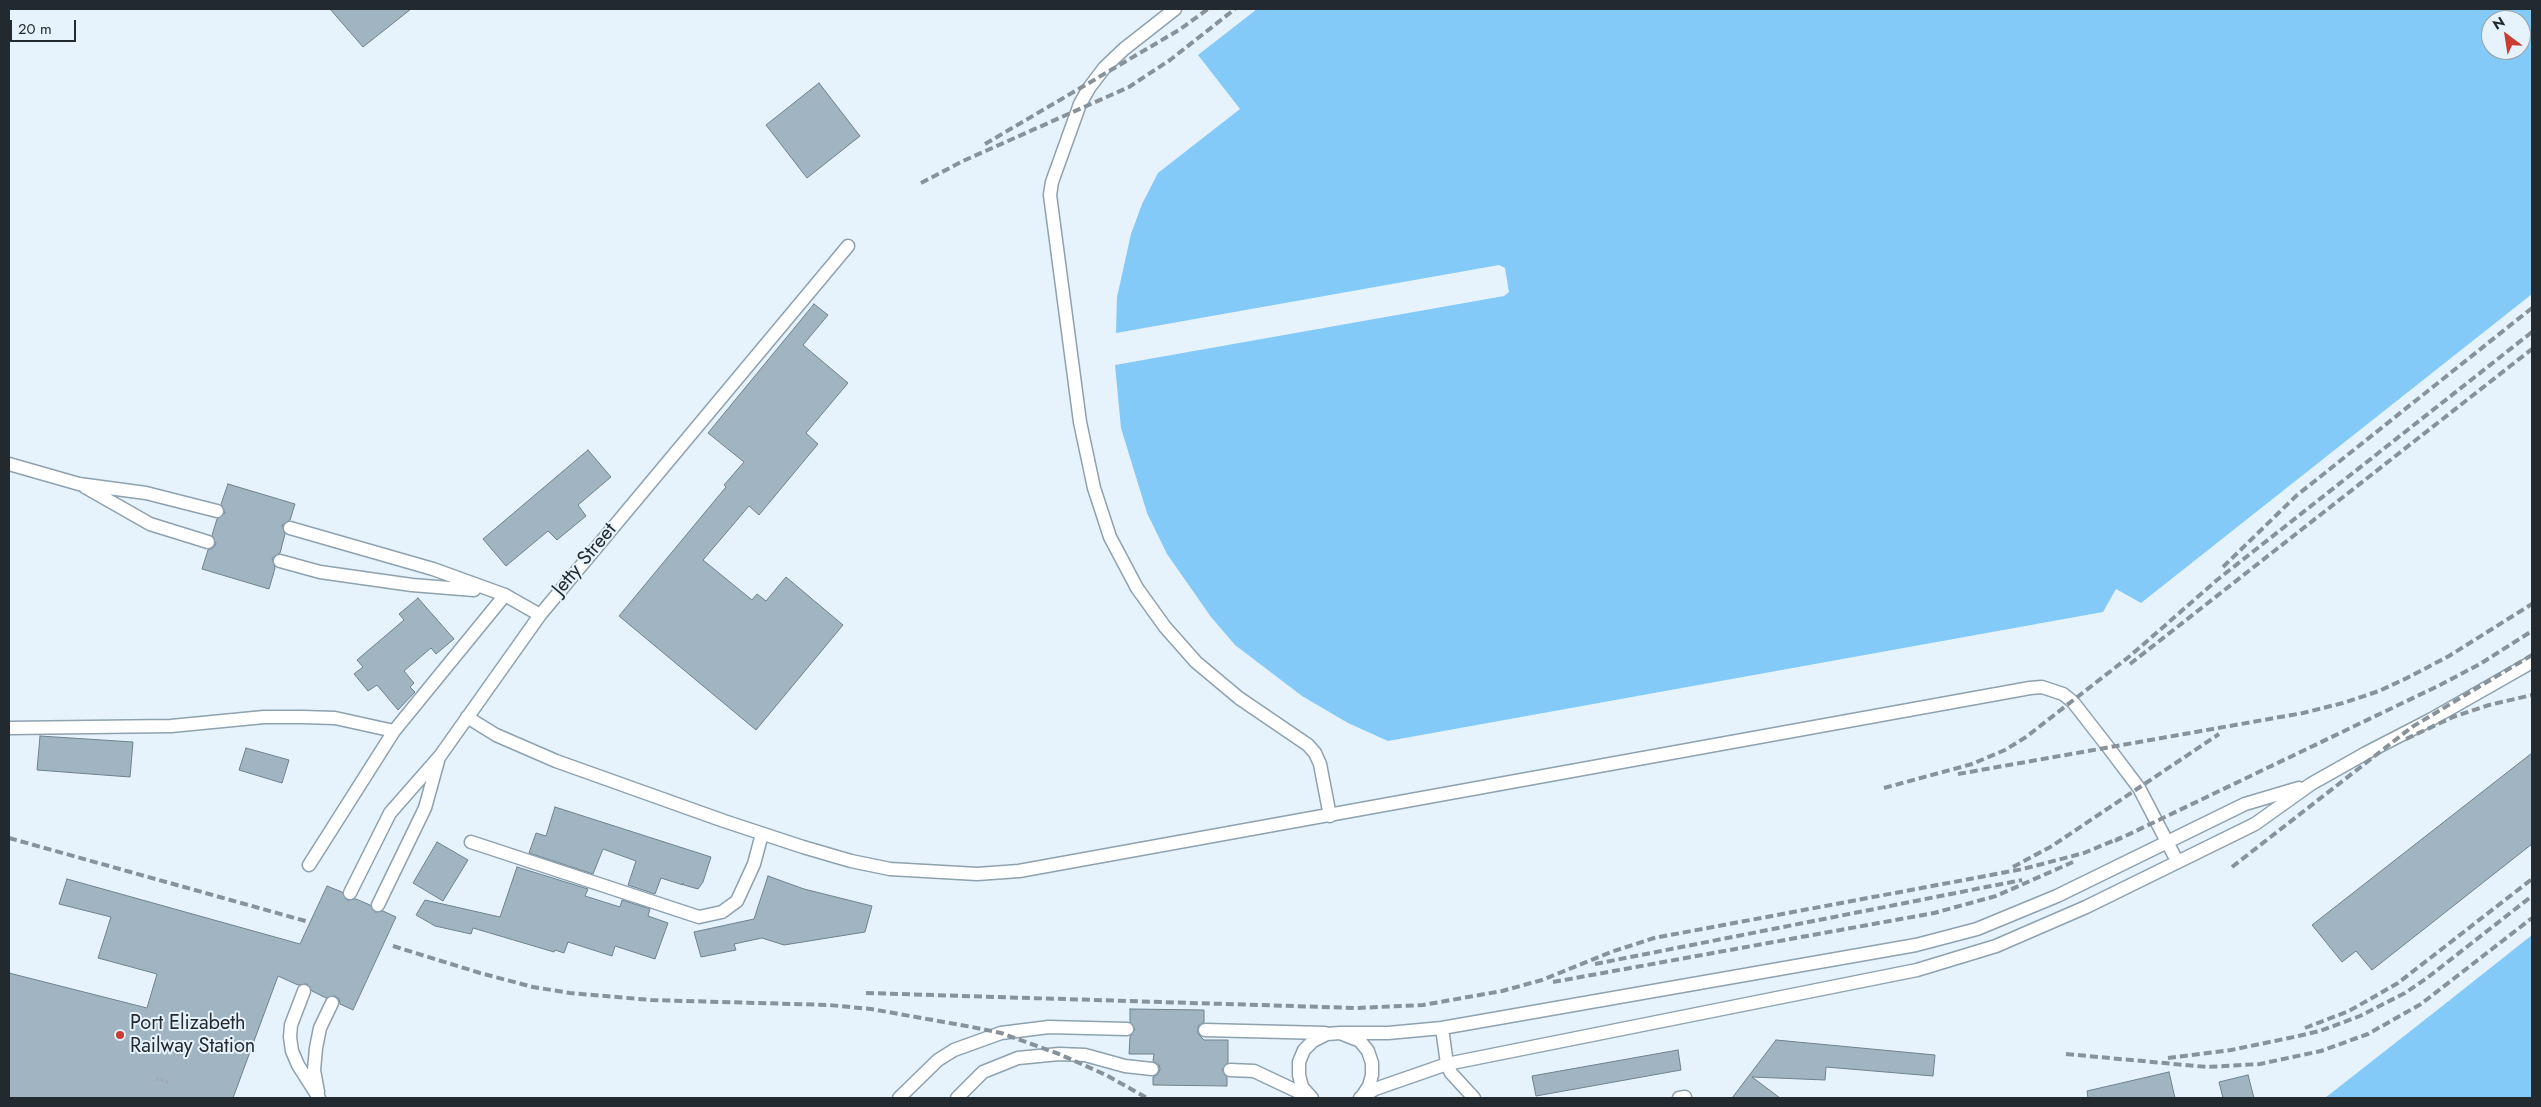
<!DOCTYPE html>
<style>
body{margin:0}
#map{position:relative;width:2541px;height:1107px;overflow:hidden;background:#e6f3fc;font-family:Jost,sans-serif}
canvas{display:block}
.frame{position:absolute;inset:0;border:10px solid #222a30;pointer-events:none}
.north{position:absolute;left:2481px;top:10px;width:50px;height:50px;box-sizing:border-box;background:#e6f3fc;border:1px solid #98a3aa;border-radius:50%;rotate:329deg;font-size:14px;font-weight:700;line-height:20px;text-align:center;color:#222a30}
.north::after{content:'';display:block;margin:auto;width:18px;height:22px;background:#ca3d32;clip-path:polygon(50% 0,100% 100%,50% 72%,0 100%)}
.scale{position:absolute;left:10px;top:20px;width:66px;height:22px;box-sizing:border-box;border:2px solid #222a30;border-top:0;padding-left:6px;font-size:15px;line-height:18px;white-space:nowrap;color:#222a30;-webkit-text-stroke:4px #e6f3fc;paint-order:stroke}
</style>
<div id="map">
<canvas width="2541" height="1107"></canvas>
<div class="frame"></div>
<div class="north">N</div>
<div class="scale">20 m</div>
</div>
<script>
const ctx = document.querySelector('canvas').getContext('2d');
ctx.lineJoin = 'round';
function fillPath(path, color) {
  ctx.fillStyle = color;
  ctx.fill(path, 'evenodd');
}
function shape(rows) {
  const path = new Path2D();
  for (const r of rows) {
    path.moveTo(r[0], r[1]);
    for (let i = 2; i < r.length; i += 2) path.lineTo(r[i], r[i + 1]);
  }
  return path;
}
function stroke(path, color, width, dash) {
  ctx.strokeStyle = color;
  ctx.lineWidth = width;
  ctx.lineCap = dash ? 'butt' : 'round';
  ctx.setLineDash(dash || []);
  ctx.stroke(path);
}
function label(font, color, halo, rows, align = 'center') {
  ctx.font = font + ' Jost,sans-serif';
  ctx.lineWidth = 4;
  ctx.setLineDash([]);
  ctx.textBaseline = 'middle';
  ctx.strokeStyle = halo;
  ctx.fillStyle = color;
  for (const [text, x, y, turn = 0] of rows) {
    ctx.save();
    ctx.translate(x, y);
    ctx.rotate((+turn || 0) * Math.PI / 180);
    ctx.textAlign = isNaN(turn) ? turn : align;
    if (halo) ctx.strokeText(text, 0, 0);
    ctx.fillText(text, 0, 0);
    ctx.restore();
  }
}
const water = shape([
 [1257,9,2532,9,2532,294,2141,603,2116,589,2103,612,1388,741,1348,723,1302,696,1235,645,1211,617,1167,554,1147,513,1121,428,1115,365,1504,296,1509,292,1505,268,1499,265,1116,333,1117,297,1131,234,1142,204,1158,173,1240,109,1198,55],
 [2491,20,2521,20,2521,50,2491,50],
 [2532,935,2532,1098,2325,1098,2436,1011]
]);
const building = shape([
 [330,9,411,9,363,47,330,9],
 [819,83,860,136,807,178,766,125,819,83],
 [814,304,828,315,803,345,848,383,806,433,818,444,759,515,749,506,703,560,752,600,757,594,766,601,786,577,843,625,756,730,619,616,726,487,724,485,744,462,708,433,814,304],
 [588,450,611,477,578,505,586,516,557,540,548,531,506,566,483,539,588,450],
 [228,484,295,504,290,520,282,525,285,534,280,553,272,558,275,568,269,589,202,569,208,550,213,548,216,544,212,535,217,519,225,513,221,504,228,484],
 [418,598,454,639,436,654,431,648,404,671,414,683,410,687,415,692,398,710,377,685,368,691,354,674,363,667,357,660,404,620,399,614,418,598],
 [40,736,133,742,130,777,37,770,40,736],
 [246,748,289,760,282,783,239,770,246,748],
 [2532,753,2532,844,2372,970,2356,951,2342,962,2312,925,2532,753],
 [555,807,711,857,703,882,698,889,684,885,683,883,683,885,661,878,655,894,628,885,636,861,603,849,593,874,529,853,536,833,546,836,555,807],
 [437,842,468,860,443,901,413,883,437,842],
 [517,867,588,889,585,896,620,907,622,900,650,909,648,916,668,923,655,959,615,946,612,956,568,942,564,953,555,950,554,952,473,928,471,934,435,926,416,915,425,900,500,917,517,867],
 [768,876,804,889,872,906,865,932,784,945,762,938,734,944,736,950,701,957,694,932,754,919,768,876],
 [67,879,300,944,327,886,342,892,347,900,356,899,370,905,375,912,383,911,396,917,353,1010,340,1004,339,999,335,996,326,998,312,991,307,984,298,985,278,976,233,1098,9,1098,9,973,147,1008,157,974,98,958,111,917,59,904,67,879],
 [1130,1009,1204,1010,1204,1022,1198,1026,1198,1034,1204,1040,1228,1040,1228,1062,1222,1070,1227,1077,1227,1086,1153,1085,1153,1077,1158,1074,1160,1069,1159,1065,1153,1061,1154,1054,1129,1054,1130,1037,1135,1029,1130,1022,1130,1009],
 [1776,1040,1935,1055,1933,1076,1826,1067,1825,1080,1752,1077,1780,1098,1732,1098,1776,1040],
 [1678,1050,1681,1070,1536,1096,1532,1076,1678,1050],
 [2169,1072,2175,1098,2088,1098,2087,1091,2169,1072],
 [2248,1075,2254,1098,2223,1098,2219,1082,2248,1075]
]);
const path = shape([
 [156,1079,168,1082]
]);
const lane = shape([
 [1175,9,1124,49,1105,67,1089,88,1080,104,1052,182,1050,195,1080,422,1094,488,1110,537,1137,588,1165,627,1196,662,1239,698,1308,745,1315,753,1320,764,1330,816],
 [9,464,79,484,146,493,217,511],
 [85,487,150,524,208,542],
 [290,528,433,569,505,595,540,615],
 [280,561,320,572,412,585,474,590],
 [467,717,496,735,556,761,724,821,803,847,851,861,890,869,977,874,1019,871,2030,688,2042,687,2063,694,2073,702,2108,747,2139,788,2177,861],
 [9,728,171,726,264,717,302,717,335,718,394,731],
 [471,842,699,917,722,912,737,901,754,864,762,834],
 [309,865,394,731,505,595],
 [350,893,390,813,440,756,540,615,848,246],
 [378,905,425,808,438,761],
 [304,991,291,1025,290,1037,292,1051,298,1065,319,1098],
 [1442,1028,1447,1064,1451,1073,1474,1098],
 [1205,1030,1325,1033],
 [1340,1033,1388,1033,1442,1028,1916,945,1977,929,2057,896,2245,804,2299,788],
 [1230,1070,1254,1071,1307,1096],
 [318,1092,314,1070,316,1048,320,1028,332,1003],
 [899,1098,938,1060,954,1050,1001,1033,1049,1027,1127,1029],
 [957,1098,983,1072,1018,1058,1059,1054,1085,1055,1125,1066,1152,1069],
 [1312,1098,1302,1087,1299,1075,1299,1062,1304,1050,1313,1041,1327,1034,1340,1033,1360,1041,1368,1051,1372,1063,1372,1075,1369,1086,1363,1095],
 [1360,1098,1375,1089,1447,1064,1917,970,1996,946,2086,907,2255,824,2311,784,2366,753,2430,720,2532,662],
 [1679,1098,1685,1097]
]);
const rail = shape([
 [985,144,1179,30,1208,9],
 [921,183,963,161,1129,87,1170,60,1235,9],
 [2223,567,2296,496,2532,308],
 [2130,664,2532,349],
 [2406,739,2453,717,2489,705,2532,695],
 [1958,774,2303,713,2343,703,2379,691,2407,678,2449,656,2532,604],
 [1884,788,1972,764,2005,750,2026,737,2130,656,2217,580,2532,332],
 [9,838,309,922],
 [2115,841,2438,686,2480,664,2532,631],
 [2013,867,2052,846,2219,734],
 [2232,867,2412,727,2532,655],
 [393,946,480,973,533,987,570,993,651,1000,829,1005,871,1009,972,1027,1001,1033,1059,1054,1106,1075,1147,1098],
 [1595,964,2022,880],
 [1553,982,1934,913,1996,896,2073,862],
 [866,993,1357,1008,1423,1005,1502,991,1542,980,1611,952,1654,938,2023,869,2084,853,2122,837],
 [2305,1028,2349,1011,2398,983,2532,879],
 [2066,1054,2207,1067,2260,1064,2321,1051,2368,1034,2421,1004,2532,918],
 [2168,1058,2231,1050,2289,1038,2320,1031,2360,1016,2405,993,2427,978,2532,896]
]);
const markers = [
 [120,1035,5,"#ca3d32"]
];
const streetNames = [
 ["Jetty Street",585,560,-50]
];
const poiNames = [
 ["Port Elizabeth",130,1024],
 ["Railway Station",130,1047]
];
fillPath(water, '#84caf9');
fillPath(building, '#a0b4c2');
stroke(building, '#6e818e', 1);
stroke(lane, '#8da1af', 15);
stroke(path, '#9faab2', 3, [2.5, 2.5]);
stroke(lane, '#fff', 12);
stroke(rail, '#88929a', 4, [8, 4]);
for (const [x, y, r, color] of markers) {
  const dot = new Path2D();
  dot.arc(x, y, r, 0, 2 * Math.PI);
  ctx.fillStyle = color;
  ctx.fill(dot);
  stroke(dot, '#e6f3fc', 2);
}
label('20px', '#222a30', '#e6f3fc', streetNames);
label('20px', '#222a30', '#e6f3fc', poiNames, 'left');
</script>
